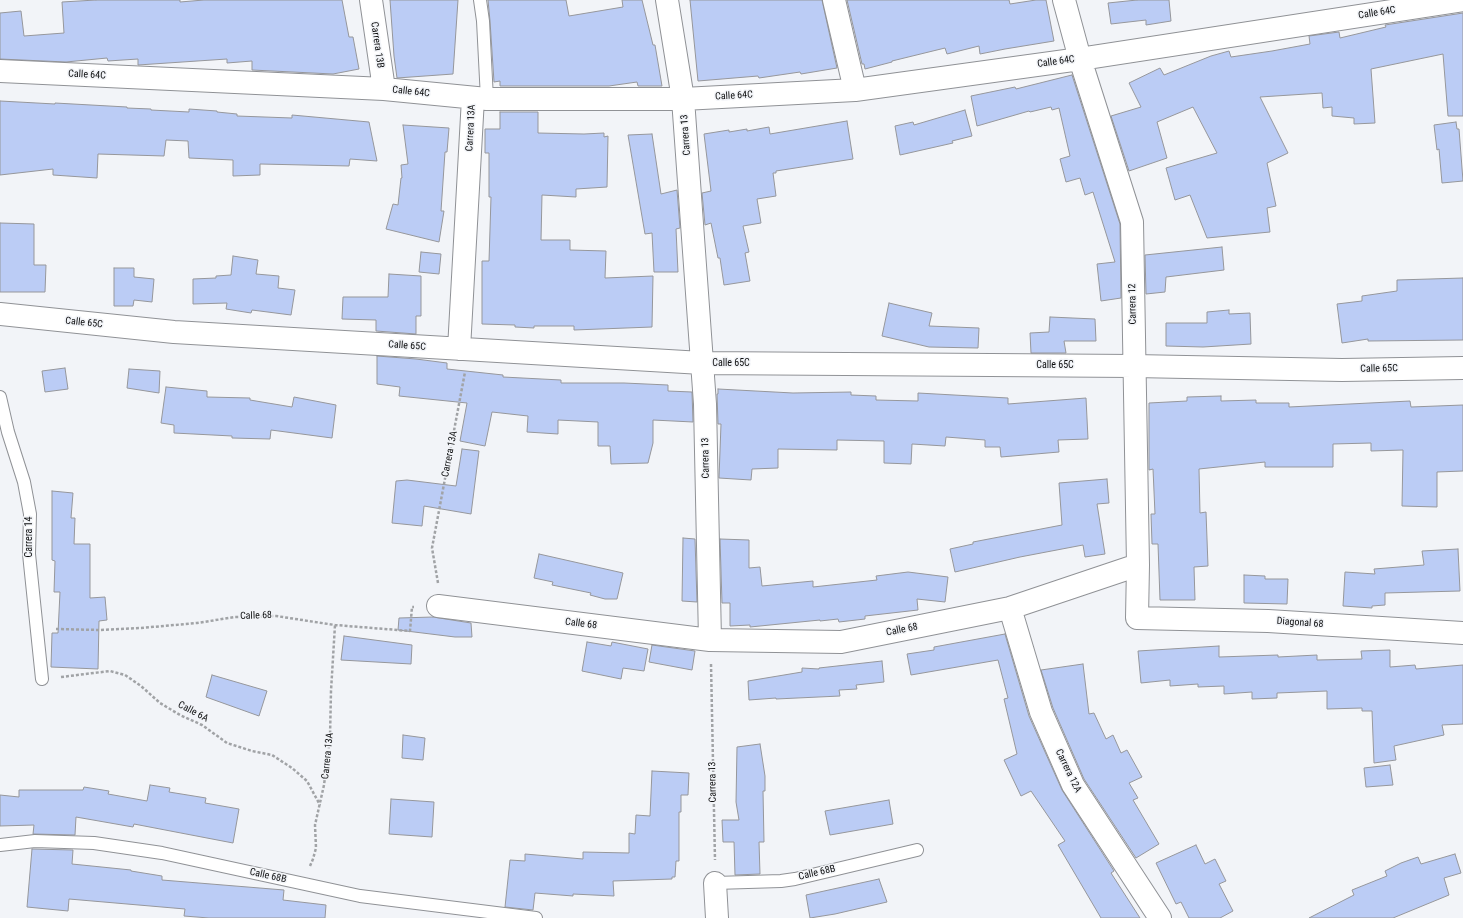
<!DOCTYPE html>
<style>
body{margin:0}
canvas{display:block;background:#f2f4f8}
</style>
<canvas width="1463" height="918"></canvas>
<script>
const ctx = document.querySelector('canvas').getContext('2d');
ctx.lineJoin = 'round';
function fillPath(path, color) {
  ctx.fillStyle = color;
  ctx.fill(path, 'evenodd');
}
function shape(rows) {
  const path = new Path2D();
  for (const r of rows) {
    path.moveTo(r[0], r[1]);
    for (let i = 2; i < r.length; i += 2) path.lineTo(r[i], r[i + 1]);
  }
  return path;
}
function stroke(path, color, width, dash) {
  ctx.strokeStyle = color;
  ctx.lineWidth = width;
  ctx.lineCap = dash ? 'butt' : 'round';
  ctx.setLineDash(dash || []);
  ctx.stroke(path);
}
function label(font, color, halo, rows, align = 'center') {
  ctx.font = font + ' "Roboto Condensed",sans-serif';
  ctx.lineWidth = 3;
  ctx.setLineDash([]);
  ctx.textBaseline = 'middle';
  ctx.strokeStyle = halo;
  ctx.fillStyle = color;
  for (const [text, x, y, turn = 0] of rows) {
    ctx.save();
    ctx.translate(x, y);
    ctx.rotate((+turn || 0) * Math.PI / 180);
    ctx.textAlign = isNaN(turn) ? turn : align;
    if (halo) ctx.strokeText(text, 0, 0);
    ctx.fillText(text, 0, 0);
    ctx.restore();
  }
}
const building = shape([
 [96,0,180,0,180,2,204,0,342,0,349,37,353,37,359,69,333,74,252,70,252,61,227,63,227,59,138,65,138,59,108,61,107,58,66,62,0,59,0,13,21,11,24,36,64,33,62,2,96,0],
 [390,0,458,0,453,74,397,78,394,56,390,0],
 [488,0,566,0,569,16,623,7,622,0,642,0,653,45,655,45,662,86,638,86,637,82,609,86,500,86,500,81,494,82,490,21,488,0],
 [690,0,822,0,837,68,801,74,800,72,759,78,758,76,698,81,690,0],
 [847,0,1009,0,1010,4,1036,0,1046,0,1054,41,1005,49,980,54,979,46,947,54,945,48,892,61,892,62,865,69,864,64,862,64,847,0],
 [1137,0,1169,0,1171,21,1146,25,1146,20,1111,24,1108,3,1137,0],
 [1463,13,1463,116,1448,116,1443,54,1371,69,1375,123,1354,124,1354,118,1332,116,1332,107,1323,108,1322,93,1260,97,1288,153,1267,163,1276,206,1267,208,1270,232,1207,238,1190,195,1175,200,1166,168,1217,153,1193,107,1157,122,1167,158,1129,171,1111,116,1141,107,1129,83,1160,68,1164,75,1211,56,1229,51,1231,57,1272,51,1310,44,1309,36,1339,32,1340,38,1386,27,1385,25,1463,13],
 [1072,75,1120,224,1121,298,1101,301,1097,264,1115,262,1093,192,1085,195,1080,178,1066,182,1060,159,1070,156,1059,108,1052,110,1051,107,1030,112,1029,111,977,126,971,96,1015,87,1016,89,1072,75],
 [0,101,55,104,55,103,127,107,127,108,151,109,151,110,189,112,189,109,217,111,217,112,237,114,237,116,292,118,292,115,369,122,377,161,350,159,349,166,260,164,260,175,233,176,233,160,189,158,188,141,166,140,164,156,98,154,97,178,53,175,53,169,0,175,0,101],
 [965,110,972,136,952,141,953,143,900,155,895,126,913,122,914,125,965,110],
 [500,112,538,112,538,133,584,134,604,133,604,137,608,136,607,187,576,189,576,197,542,195,541,240,570,240,570,250,606,251,605,278,653,276,652,327,574,330,574,326,534,326,534,328,515,327,515,325,482,324,482,261,489,261,491,197,489,197,489,153,485,153,485,129,500,129,500,112],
 [847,121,853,159,776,171,776,173,773,173,776,196,757,199,761,223,743,226,749,252,745,253,750,281,724,285,720,258,718,258,711,223,705,225,702,193,711,191,704,134,729,130,729,132,747,129,747,131,769,127,770,134,847,121],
 [1456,122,1457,129,1459,129,1463,181,1442,183,1439,149,1437,150,1434,125,1456,122],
 [403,125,449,128,447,152,445,152,441,211,444,211,439,242,386,229,393,204,398,205,401,178,402,178,401,165,408,164,403,125],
 [652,134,661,194,677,190,680,228,676,229,678,272,654,272,652,233,645,234,628,135,652,134],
 [0,223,34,224,34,265,46,265,45,292,0,292,0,223],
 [1222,247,1224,270,1166,277,1165,292,1146,294,1145,255,1222,247],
 [421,252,441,254,439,274,419,272,421,252],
 [233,256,258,260,256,274,279,276,278,288,295,290,291,315,252,310,251,313,226,309,227,303,193,304,193,279,216,278,216,276,231,275,233,256],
 [114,268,134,268,134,277,154,279,152,302,134,300,133,306,114,306,114,268],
 [389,274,421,276,421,316,416,316,416,334,376,331,376,320,342,319,343,297,388,297,389,274],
 [1463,278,1463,340,1368,341,1368,339,1342,343,1337,304,1362,301,1362,296,1397,291,1397,280,1463,278],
 [889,303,932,313,929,326,979,328,978,348,929,347,882,336,889,303],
 [1229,310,1229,314,1250,313,1251,344,1203,347,1166,346,1166,323,1207,323,1207,312,1229,310],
 [1050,317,1095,319,1096,341,1064,341,1066,353,1031,353,1030,333,1049,332,1050,317],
 [377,356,416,359,447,363,447,369,503,375,503,377,561,380,561,383,624,383,668,385,668,391,692,392,693,422,653,420,653,443,648,463,611,464,610,446,598,446,598,422,558,420,558,434,527,432,528,416,492,412,485,446,460,441,467,403,399,396,400,387,377,384,377,356],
 [65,368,68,389,45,392,42,371,65,368],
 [129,369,160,371,159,393,127,388,129,369],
 [166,387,207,391,207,397,250,398,250,400,292,407,294,397,336,405,332,438,271,430,270,439,232,438,232,436,174,433,174,425,161,423,166,387],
 [718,389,793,393,851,392,851,395,876,396,876,400,918,401,918,393,1008,398,1008,404,1086,398,1088,439,1058,440,1059,452,1001,457,1000,447,985,447,985,440,946,437,945,446,912,444,911,464,884,463,884,441,837,440,837,450,778,449,778,468,752,469,751,480,719,478,721,424,718,424,717,394,718,394,718,389],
 [1221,396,1221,401,1256,400,1256,403,1289,403,1289,407,1410,401,1411,407,1463,405,1463,471,1437,472,1437,507,1402,506,1403,450,1371,451,1371,443,1333,444,1333,467,1265,467,1265,462,1199,469,1200,513,1206,512,1208,566,1194,567,1195,600,1160,600,1158,544,1152,544,1151,514,1155,514,1153,469,1149,470,1149,403,1187,401,1187,397,1221,396],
 [462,449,479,451,471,514,424,506,422,526,392,523,396,481,407,480,456,486,462,449],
 [1107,479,1109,503,1097,504,1105,554,1085,557,1083,545,1020,557,955,572,950,549,973,544,973,542,1062,525,1059,483,1107,479],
 [52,491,73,493,71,518,75,518,74,544,90,544,90,598,105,597,107,620,99,621,98,669,51,667,52,633,58,633,60,592,54,592,55,561,52,560,52,491],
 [683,538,695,539,697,602,682,601,683,538],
 [720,539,749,540,749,568,760,567,762,586,813,581,813,587,877,580,876,576,908,572,948,577,945,602,917,599,918,610,865,616,865,619,839,622,838,619,820,621,820,620,750,627,750,625,730,626,730,603,722,603,720,539],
 [1458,549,1460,591,1385,593,1385,605,1372,606,1372,608,1343,606,1345,572,1375,574,1374,569,1424,565,1422,551,1458,549],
 [539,554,623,573,617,599,605,599,590,595,591,593,552,585,553,582,534,578,539,554],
 [1244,575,1265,576,1265,579,1288,579,1287,604,1244,603,1244,575],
 [433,617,471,623,472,637,455,637,398,630,399,618,433,617],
 [1005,634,1029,716,1062,790,1114,871,1111,873,1140,918,1101,918,1058,845,1065,841,1031,791,1021,796,1004,760,1017,754,1004,699,1008,698,998,660,911,675,907,654,934,650,934,647,1005,634],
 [344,636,412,645,411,664,341,660,344,636],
 [587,642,611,646,612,642,648,649,644,671,623,668,621,679,582,671,587,642],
 [652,645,695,651,692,670,649,662,652,645],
 [1219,646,1219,657,1278,655,1278,657,1317,655,1317,660,1362,659,1361,651,1390,650,1390,667,1415,665,1416,669,1463,665,1463,724,1442,725,1444,735,1394,746,1396,760,1374,763,1372,711,1362,711,1362,708,1327,709,1327,691,1277,693,1277,698,1252,699,1252,692,1224,694,1224,686,1198,687,1198,684,1170,686,1170,680,1141,683,1138,651,1219,646],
 [882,661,884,682,856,685,857,689,839,690,840,696,776,699,776,698,749,700,748,681,802,672,802,668,819,669,819,668,882,661],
 [1083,664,1089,714,1094,713,1106,739,1113,735,1121,753,1127,750,1142,777,1129,783,1138,798,1133,800,1159,844,1136,858,1084,779,1053,708,1041,670,1083,664],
 [212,675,267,691,259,716,206,697,212,675],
 [403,735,425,738,423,760,402,758,403,735],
 [760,744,765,776,765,791,763,791,764,842,759,842,760,874,735,875,734,842,723,842,722,820,739,820,736,802,737,747,760,744],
 [1390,765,1393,785,1366,787,1364,768,1390,765],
 [652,771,689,773,688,795,681,795,681,812,679,812,679,861,676,861,675,877,672,877,672,879,613,881,614,896,573,894,573,896,535,893,533,910,505,907,510,860,525,861,525,854,583,859,583,852,629,853,629,833,635,834,636,815,650,816,652,771],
 [150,785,170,788,169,792,206,798,205,803,239,809,233,843,134,824,133,827,76,817,75,835,33,834,34,825,0,826,0,795,19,797,19,790,83,790,84,787,109,791,108,794,147,801,150,785],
 [391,799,434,802,432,837,389,834,391,799],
 [889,800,893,824,830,835,825,811,889,800],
 [1196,845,1205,864,1215,859,1226,881,1219,884,1233,911,1220,918,1189,918,1181,902,1176,904,1156,863,1196,845],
 [32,849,73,850,72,864,131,870,131,871,162,876,162,880,284,890,283,900,326,905,325,918,209,918,184,916,185,909,69,899,68,911,27,907,32,849],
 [1455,854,1461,873,1444,878,1449,895,1393,918,1309,918,1354,895,1352,890,1387,876,1385,871,1401,863,1418,857,1421,864,1455,854],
 [879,879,887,902,835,914,810,918,806,895,879,879]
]);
const path = shape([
 [438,583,432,548,465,372],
 [56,629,100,630,141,628,197,623,235,617,276,616,335,625,410,631,412,607,414,607],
 [711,664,715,860],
 [61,677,110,671,125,675,141,686,160,703,180,715,202,725,227,743,252,751,272,755,292,768,307,781,320,805],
 [310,866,313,859,316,848,315,825,324,785,330,737,331,691,335,625]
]);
const service = shape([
 [480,0,483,21,487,99],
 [0,397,8,432,24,482,30,514,29,554,42,679],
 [0,845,35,841,94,843,162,853,360,896,536,918],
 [715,883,781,881,795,879,917,850]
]);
const minor = shape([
 [371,0,384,89],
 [667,0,683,99,705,404,710,640],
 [834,0,855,90],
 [1064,0,1080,59,1132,222,1138,565,1137,618,1268,621,1463,633],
 [0,71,384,89,487,99,683,99,855,90,1080,59,1463,0],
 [0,314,174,332,702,363,1134,366,1342,370,1463,368],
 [459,349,473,98],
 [438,606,710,640,841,642,1010,608,1138,565],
 [1010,608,1041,712,1073,785,1160,918],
 [715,883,717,918]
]);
const streetNames = [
 ["Calle 64C",1377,13,-9],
 ["Carrera 13B",377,45,82],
 ["Calle 64C",1056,62,-8],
 ["Calle 64C",87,75,3],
 ["Calle 64C",411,92,6],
 ["Calle 64C",734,96,-3],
 ["Carrera 13A",471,128,-87],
 ["Carrera 13",686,135,-94],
 ["Carrera 12",1133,304,-91],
 ["Calle 65C",84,323,6],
 ["Calle 65C",407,346,4],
 ["Calle 65C",731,363],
 ["Calle 65C",1055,365],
 ["Calle 65C",1379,369,-1],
 ["Carrera 13A",450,454,-79],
 ["Carrera 13",706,458,-91],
 ["Carrera 14",29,537,-90],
 ["Calle 68",256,616,-2],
 ["Diagonal 68",1300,623,4],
 ["Calle 68",581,624,7],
 ["Calle 68",902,630,-11],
 ["Calle 6A",193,712,28],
 ["Carrera 13A",328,756,-84],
 ["Carrera 12A",1068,771,64],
 ["Carrera 13",713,782,-91],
 ["Calle 68B",817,873,-13],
 ["Calle 68B",268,876,12]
];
fillPath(building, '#bbccf5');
stroke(building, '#96979b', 1);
stroke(service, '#909296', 14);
stroke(minor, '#909296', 24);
stroke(path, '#a1a3a6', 2.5, [3, 2]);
stroke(service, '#fff', 12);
stroke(minor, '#fff', 22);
label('10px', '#0d0e0f', '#f2f4f8', streetNames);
</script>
